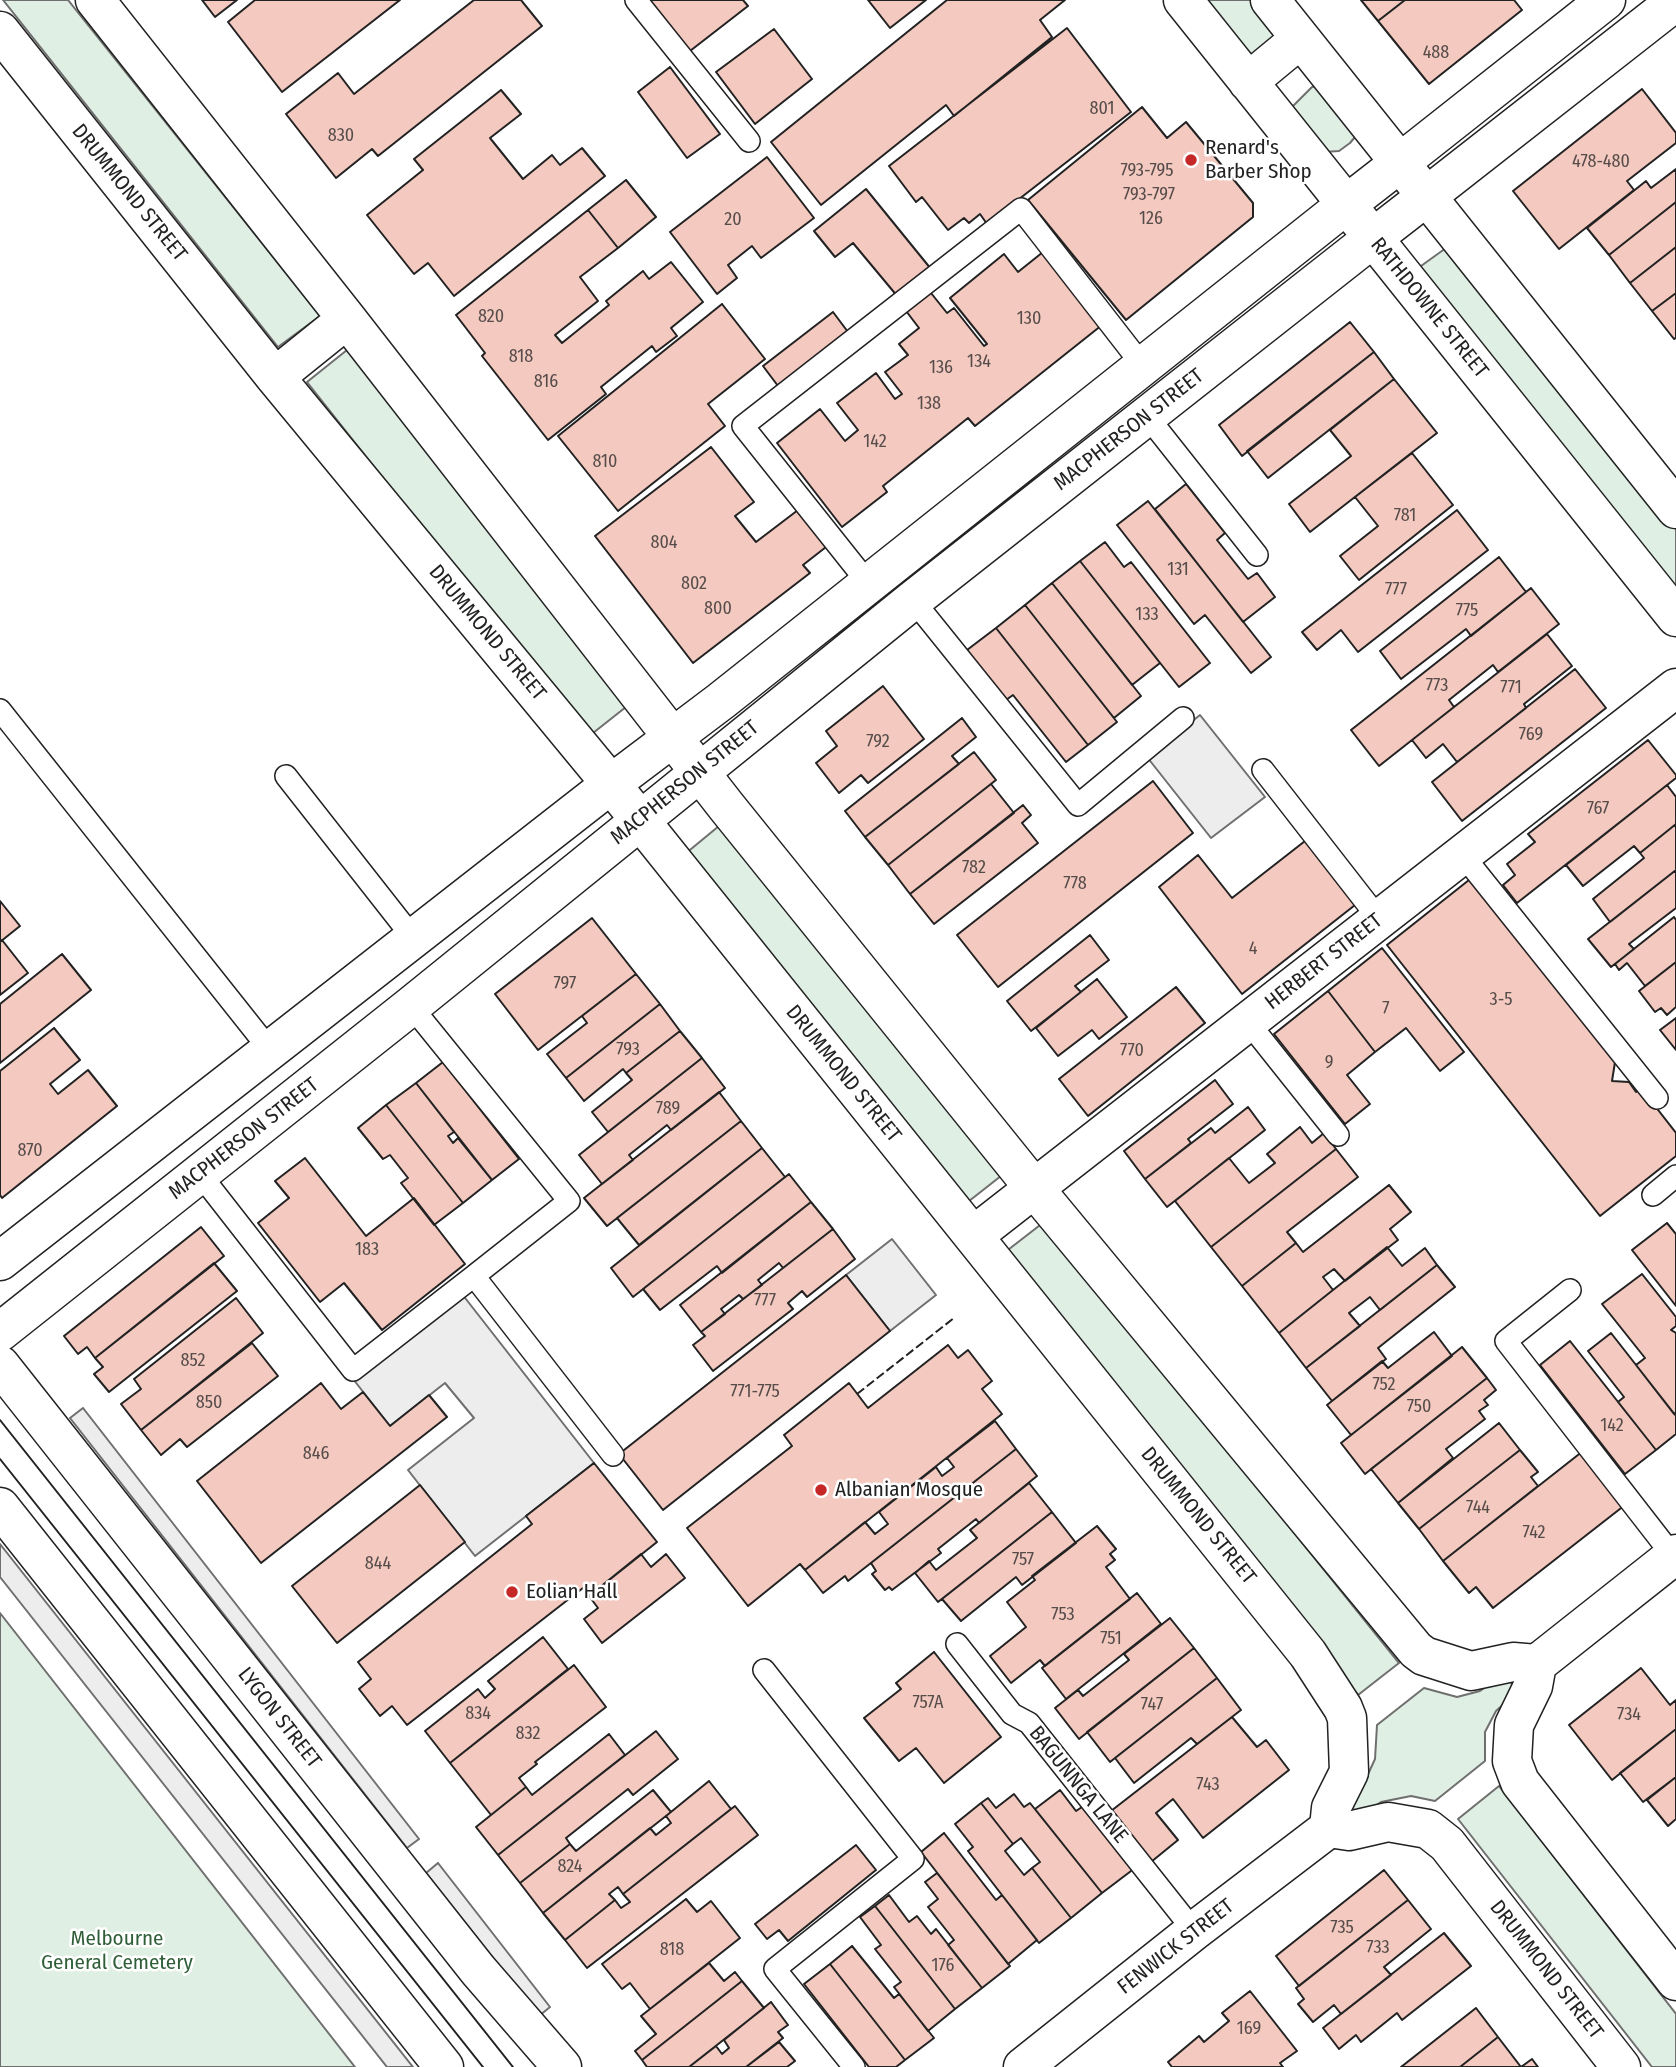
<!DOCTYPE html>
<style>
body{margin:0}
canvas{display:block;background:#fff}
</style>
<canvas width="1676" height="2067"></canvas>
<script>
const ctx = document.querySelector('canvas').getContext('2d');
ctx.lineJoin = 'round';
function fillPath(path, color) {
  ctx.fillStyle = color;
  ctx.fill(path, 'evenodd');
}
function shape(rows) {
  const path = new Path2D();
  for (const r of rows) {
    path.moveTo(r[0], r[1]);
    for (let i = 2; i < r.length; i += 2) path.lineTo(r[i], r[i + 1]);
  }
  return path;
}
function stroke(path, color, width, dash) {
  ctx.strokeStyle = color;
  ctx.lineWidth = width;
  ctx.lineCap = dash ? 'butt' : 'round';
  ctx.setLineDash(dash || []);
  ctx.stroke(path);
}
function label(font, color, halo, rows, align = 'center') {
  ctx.font = font + ' "Fira Sans Condensed",sans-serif';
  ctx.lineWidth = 5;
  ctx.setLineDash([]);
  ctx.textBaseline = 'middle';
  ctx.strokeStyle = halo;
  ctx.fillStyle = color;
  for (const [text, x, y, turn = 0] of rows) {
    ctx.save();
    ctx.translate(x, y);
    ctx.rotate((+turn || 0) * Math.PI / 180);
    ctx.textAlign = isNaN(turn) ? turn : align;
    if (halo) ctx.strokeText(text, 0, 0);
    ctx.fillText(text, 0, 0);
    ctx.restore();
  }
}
const green = shape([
 [3,0,68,0,320,316,278,347,3,0],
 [1195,0,1258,0,1285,33,1246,64,1195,0],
 [1317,86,1356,131,1355,137,1350,143,1339,151,1324,152,1291,111,1293,106,1312,87,1317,86],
 [1446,248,1676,526,1676,597,1419,271,1421,266,1446,248],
 [347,350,631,703,588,737,307,382,347,350],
 [725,821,1006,1172,964,1205,685,854,725,821],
 [1044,1222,1399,1663,1358,1695,1004,1253,1044,1222],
 [0,1613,355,2067,0,2067,0,1613],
 [1504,1674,1518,1691,1496,1711,1485,1732,1485,1761,1435,1801,1411,1796,1381,1802,1357,1819,1343,1802,1364,1783,1375,1759,1377,1725,1424,1688,1457,1697,1480,1691,1504,1674],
 [1499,1786,1676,2014,1676,2067,1652,2067,1458,1819,1499,1786]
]);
const parking = shape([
 [1200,715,1265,797,1211,838,1147,757,1200,715],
 [892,1239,936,1295,890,1331,846,1275,892,1239],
 [462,1294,594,1463,475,1556,408,1470,474,1418,445,1383,390,1426,353,1379,462,1294],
 [83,1408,419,1839,407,1848,70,1418,83,1408],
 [0,1544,413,2067,387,2067,0,1577,0,1544],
 [438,1863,550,2007,539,2016,426,1873,438,1863]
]);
const building = shape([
 [202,0,237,0,215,17,202,0],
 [255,0,400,0,282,92,228,22,255,0],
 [474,0,521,0,542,26,378,156,372,149,336,178,286,114,338,73,354,94,474,0],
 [650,0,743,0,748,6,690,51,650,0],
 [868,0,926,0,890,28,868,0],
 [947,0,1065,0,1040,20,1052,37,954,116,946,105,821,205,771,142,947,0],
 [1361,0,1405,0,1378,21,1361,0],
 [1405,0,1514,0,1522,10,1429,84,1378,21,1405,0],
 [1067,28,1131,112,987,224,980,214,969,223,964,218,948,230,922,197,916,202,889,166,1067,28],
 [774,29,812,79,755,124,716,72,774,29],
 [670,67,720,134,687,158,638,92,670,67],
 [1642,89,1676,133,1676,143,1627,181,1634,190,1559,249,1513,191,1642,89],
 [501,90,521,114,490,138,523,179,552,155,560,165,582,148,605,176,454,296,428,263,414,274,367,215,423,170,414,159,501,90],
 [1142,107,1167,138,1186,122,1253,203,1253,217,1126,320,1028,200,1142,107],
 [767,157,814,218,761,258,752,246,728,265,737,278,717,294,670,232,767,157],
 [1676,169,1676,202,1609,255,1587,228,1646,181,1651,188,1676,169],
 [626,180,656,217,618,248,588,210,626,180],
 [866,189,931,269,898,297,853,243,835,257,814,231,866,189],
 [1676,202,1676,247,1630,283,1609,255,1676,202],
 [588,210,618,248,580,277,598,301,555,335,562,343,609,305,606,301,643,271,649,279,671,262,703,302,671,328,677,336,656,352,652,346,601,387,606,394,548,440,482,356,485,353,456,315,588,210],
 [1676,247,1676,293,1652,311,1630,283,1676,247],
 [1043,252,1102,325,975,426,968,418,883,486,887,492,842,527,777,443,820,409,845,441,858,430,837,403,876,373,895,399,902,394,885,372,908,355,899,344,919,328,903,307,927,288,947,313,954,308,984,346,987,344,950,298,1004,254,1018,272,1043,252],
 [1676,293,1676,338,1674,339,1652,311,1676,293],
 [722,304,765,359,708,404,725,426,618,511,558,436,722,304],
 [833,312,851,336,781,390,763,366,833,312],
 [1350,322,1374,352,1242,456,1219,425,1350,322],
 [1374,352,1394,379,1268,478,1247,451,1374,352],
 [1394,379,1437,433,1310,532,1289,504,1351,456,1330,430,1394,379],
 [711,447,754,502,735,516,756,542,798,510,826,547,803,565,810,573,693,663,595,536,711,447],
 [1412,453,1453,505,1359,580,1340,556,1378,526,1355,497,1412,453],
 [1186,484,1225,533,1217,540,1248,579,1257,573,1275,597,1243,622,1155,509,1186,484],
 [1148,501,1271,657,1251,673,1205,615,1194,624,1117,525,1148,501],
 [1457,510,1488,550,1358,652,1341,630,1317,650,1302,632,1457,510],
 [1105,542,1124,567,1131,562,1210,663,1179,687,1080,561,1105,542],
 [1499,557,1526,592,1471,636,1466,629,1401,679,1380,651,1499,557],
 [1080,561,1160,663,1132,685,1052,583,1080,561],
 [1052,583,1141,696,1114,718,1025,605,1052,583],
 [1531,588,1559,624,1498,672,1493,665,1449,700,1454,707,1379,766,1351,730,1531,588],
 [1025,605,1117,722,1088,745,996,628,1025,605],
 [996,628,1088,745,1066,762,1013,695,1006,700,967,650,996,628],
 [1547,634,1572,666,1524,704,1526,708,1457,762,1443,744,1426,758,1412,740,1547,634],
 [1575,669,1606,708,1462,821,1432,782,1575,669],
 [883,686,924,739,868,783,861,775,839,793,816,763,837,746,826,731,883,686],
 [962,718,976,737,952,756,959,764,865,837,845,811,962,718],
 [1648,740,1676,775,1676,778,1517,903,1503,885,1515,875,1507,864,1535,842,1528,834,1648,740],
 [974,752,996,780,888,865,865,837,974,752],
 [1153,781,1193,833,998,987,957,935,1153,781],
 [991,784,1014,813,910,894,888,865,991,784],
 [1667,785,1676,797,1676,824,1640,853,1634,846,1583,886,1566,865,1667,785],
 [1023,805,1031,815,1022,823,1038,843,934,924,910,894,1023,805],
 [1676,824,1676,870,1610,922,1593,899,1644,858,1640,853,1676,824],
 [1305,841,1355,905,1242,994,1159,887,1198,855,1232,898,1305,841],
 [1676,870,1676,908,1629,944,1634,949,1611,967,1588,939,1676,870],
 [1474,876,1616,1056,1612,1081,1629,1082,1636,1092,1641,1088,1676,1133,1676,1156,1600,1216,1387,945,1474,876],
 [0,901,20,926,0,942,0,901],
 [1674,917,1676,920,1676,962,1645,986,1627,963,1619,970,1615,964,1674,917],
 [592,918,636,974,538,1050,495,994,592,918],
 [1090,935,1109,960,1075,986,1081,992,1031,1031,1007,1001,1090,935],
 [2,940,28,973,0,995,0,942,2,940],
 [1382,948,1464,1052,1440,1071,1406,1028,1375,1052,1328,991,1382,948],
 [62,954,91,990,0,1063,0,1004,62,954],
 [1676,962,1676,1007,1667,1015,1661,1008,1655,1012,1639,991,1676,962],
 [636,974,660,1004,566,1078,547,1054,587,1023,582,1016,636,974],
 [1097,979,1127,1017,1099,1039,1092,1030,1058,1056,1036,1028,1097,979],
 [1176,987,1205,1023,1088,1116,1059,1079,1176,987],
 [1328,991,1375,1052,1347,1075,1370,1104,1345,1124,1274,1034,1328,991],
 [660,1004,680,1031,626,1073,623,1069,584,1101,566,1078,660,1004],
 [1676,1018,1676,1050,1660,1030,1676,1018],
 [54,1028,80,1060,50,1084,58,1094,88,1070,117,1106,2,1198,0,1195,0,1071,54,1028],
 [680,1031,702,1058,608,1132,592,1112,632,1080,626,1073,680,1031],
 [702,1058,725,1088,671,1130,667,1125,629,1155,633,1160,602,1184,579,1155,702,1058],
 [443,1062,519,1159,492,1180,416,1083,443,1062],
 [1215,1080,1233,1104,1188,1139,1191,1143,1145,1179,1124,1151,1215,1080],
 [416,1083,454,1132,448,1136,453,1143,458,1138,492,1180,463,1203,386,1105,416,1083],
 [719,1092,741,1121,607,1226,584,1198,719,1092],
 [386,1105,463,1203,434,1225,401,1183,408,1178,390,1155,383,1159,358,1128,386,1105],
 [1248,1107,1265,1130,1167,1207,1145,1179,1211,1128,1215,1133,1248,1107],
 [741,1121,762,1148,639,1245,617,1218,741,1121],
 [1300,1127,1312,1143,1324,1133,1336,1149,1211,1247,1175,1201,1229,1158,1249,1183,1275,1163,1267,1154,1300,1127],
 [762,1148,785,1177,633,1297,611,1268,762,1148],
 [1336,1149,1358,1177,1287,1232,1296,1243,1242,1286,1211,1247,1336,1149],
 [305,1158,366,1236,414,1198,465,1264,382,1330,344,1283,320,1302,258,1223,289,1198,275,1181,305,1158],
 [789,1174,811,1202,722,1273,717,1266,660,1310,643,1289,789,1174],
 [1389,1185,1411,1212,1390,1229,1398,1240,1345,1281,1334,1269,1323,1277,1333,1290,1279,1333,1242,1286,1296,1243,1303,1252,1389,1185],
 [811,1202,833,1229,783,1268,779,1263,758,1280,762,1285,743,1299,739,1295,721,1309,725,1314,701,1332,680,1305,811,1202],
 [1667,1223,1676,1234,1676,1306,1632,1250,1667,1223],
 [201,1227,224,1256,95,1358,87,1347,78,1354,64,1336,201,1227],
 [833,1229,855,1259,807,1297,802,1291,788,1303,793,1309,713,1371,693,1345,705,1336,701,1332,833,1229],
 [1387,1247,1402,1266,1425,1248,1437,1265,1380,1310,1370,1297,1349,1313,1360,1326,1306,1368,1279,1333,1387,1247],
 [214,1263,237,1291,109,1392,94,1374,103,1367,95,1358,214,1263],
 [1437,1265,1455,1287,1378,1348,1386,1359,1332,1401,1306,1368,1437,1265],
 [1642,1274,1676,1317,1676,1326,1671,1330,1676,1333,1676,1413,1674,1414,1636,1365,1645,1358,1602,1304,1642,1274],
 [846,1275,890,1331,663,1510,619,1454,846,1275],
 [236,1298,263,1333,141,1430,121,1404,141,1389,134,1379,236,1298],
 [1434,1332,1452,1356,1351,1435,1327,1405,1382,1361,1388,1368,1434,1332],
 [1611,1333,1676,1416,1676,1434,1656,1450,1618,1402,1624,1397,1588,1351,1611,1333],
 [1570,1341,1656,1450,1625,1474,1540,1365,1570,1341],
 [252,1343,278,1376,187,1447,180,1439,161,1455,141,1430,252,1343],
 [948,1345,958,1358,968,1350,992,1381,982,1389,1002,1414,805,1570,800,1564,748,1606,687,1528,792,1446,784,1435,849,1383,868,1408,948,1345],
 [1462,1347,1487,1378,1365,1474,1341,1443,1462,1347],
 [1487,1378,1496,1390,1484,1400,1488,1405,1479,1411,1485,1419,1446,1449,1453,1458,1398,1503,1371,1469,1487,1378],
 [321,1383,341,1409,363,1392,390,1426,429,1395,447,1417,261,1563,197,1481,321,1383],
 [995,1421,1016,1449,848,1581,845,1576,823,1593,805,1570,865,1522,875,1534,888,1524,879,1512,936,1467,942,1476,954,1467,947,1458,995,1421],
 [1499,1423,1520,1450,1419,1529,1398,1503,1499,1423],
 [1016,1449,1037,1476,979,1523,976,1519,938,1549,941,1553,892,1590,889,1587,885,1590,872,1574,876,1571,871,1563,1016,1449],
 [1520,1450,1538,1472,1531,1477,1538,1486,1443,1561,1419,1529,1520,1450],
 [1583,1451,1625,1505,1493,1608,1476,1587,1469,1593,1443,1561,1583,1451],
 [594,1463,657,1542,589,1596,583,1588,407,1725,392,1706,380,1716,359,1689,371,1679,358,1662,532,1524,526,1516,594,1463],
 [1029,1483,1052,1512,938,1602,915,1573,929,1561,936,1570,977,1538,970,1530,1029,1483],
 [420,1485,465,1542,337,1643,292,1586,420,1485],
 [1052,1512,1076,1543,1022,1585,1016,1577,961,1621,942,1599,1052,1512],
 [1097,1526,1116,1549,1110,1554,1115,1560,1106,1567,1130,1599,1045,1666,1040,1660,1011,1683,990,1656,1026,1627,1007,1602,1035,1580,1032,1576,1097,1526],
 [641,1554,651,1567,666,1554,685,1578,602,1643,584,1619,598,1608,589,1596,641,1554],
 [1137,1593,1161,1624,1066,1699,1042,1668,1137,1593],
 [1170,1618,1194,1648,1079,1739,1055,1708,1078,1690,1083,1696,1129,1660,1124,1654,1170,1618],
 [543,1637,568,1669,450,1763,425,1731,478,1689,485,1698,495,1689,488,1681,543,1637],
 [1194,1648,1217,1678,1110,1762,1087,1732,1194,1648],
 [934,1652,1001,1737,944,1783,916,1748,899,1761,864,1718,901,1689,896,1683,934,1652],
 [574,1665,606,1707,535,1762,537,1764,519,1778,526,1787,491,1815,450,1763,574,1665],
 [1641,1668,1670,1705,1676,1700,1676,1729,1612,1780,1569,1725,1641,1668],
 [1217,1678,1241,1710,1197,1744,1191,1738,1134,1783,1115,1758,1217,1678],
 [1232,1717,1257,1747,1266,1740,1289,1770,1203,1838,1173,1799,1156,1813,1178,1840,1151,1862,1111,1811,1232,1717],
 [1676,1729,1676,1777,1643,1802,1620,1773,1676,1729],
 [656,1731,678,1759,633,1795,628,1789,566,1838,570,1844,520,1883,498,1855,656,1731],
 [609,1734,625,1755,498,1855,476,1827,526,1787,532,1795,609,1734],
 [1676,1777,1676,1819,1668,1826,1647,1800,1676,1777],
 [709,1781,731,1809,623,1894,618,1887,609,1894,615,1900,565,1940,543,1913,650,1828,656,1835,671,1823,666,1816,709,1781],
 [653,1790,671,1812,543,1913,520,1883,570,1844,576,1851,653,1790],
 [1060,1790,1076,1811,1085,1805,1135,1868,1102,1893,1035,1809,1060,1790],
 [1014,1794,1024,1807,1030,1803,1102,1893,1071,1918,1032,1868,1040,1862,1021,1838,1013,1844,981,1803,988,1798,996,1808,1014,1794],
 [981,1803,1013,1844,1005,1851,1024,1875,1032,1868,1071,1918,1039,1943,968,1851,973,1847,955,1824,981,1803],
 [735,1806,758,1835,587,1968,565,1940,615,1900,621,1908,630,1902,623,1894,735,1806],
 [944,1833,996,1900,1002,1895,1037,1940,1008,1964,921,1852,944,1833],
 [856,1845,876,1870,788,1941,779,1930,767,1939,755,1924,856,1845],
 [1384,1870,1408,1900,1299,1986,1276,1956,1384,1870],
 [937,1873,1010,1966,982,1988,948,1945,954,1940,928,1907,938,1899,925,1882,937,1873],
 [889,1895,909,1922,917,1916,931,1934,936,1929,982,1988,955,2009,875,1906,889,1895],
 [686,1899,697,1912,711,1901,740,1938,650,2009,630,1983,622,1989,602,1964,686,1899],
 [1408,1900,1431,1929,1384,1967,1391,1975,1341,2014,1334,2005,1313,2022,1298,2004,1304,1999,1296,1988,1408,1900],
 [875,1906,955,2009,928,2031,894,1987,901,1982,875,1949,881,1945,860,1917,875,1906],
 [1444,1933,1471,1966,1402,2020,1397,2013,1361,2042,1356,2035,1339,2049,1323,2028,1444,1933],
 [852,1946,894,1998,899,1994,934,2038,905,2060,830,1964,852,1946],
 [709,1963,724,1981,735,1972,742,1981,642,2060,635,2051,656,2034,641,2016,709,1963],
 [830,1964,905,2060,896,2067,869,2067,804,1984,830,1964],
 [742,1981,764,2008,689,2067,647,2067,642,2060,742,1981],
 [1250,1991,1297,2051,1280,2063,1283,2067,1172,2067,1168,2062,1199,2036,1204,2042,1229,2021,1222,2013,1250,1991],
 [771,2002,788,2025,778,2032,783,2038,746,2067,689,2067,716,2046,722,2054,729,2048,724,2040,771,2002],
 [1476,2008,1498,2037,1460,2067,1401,2067,1476,2008],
 [1498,2037,1521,2067,1460,2067,1498,2037],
 [779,2042,795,2061,787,2067,746,2067,779,2042],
 [1532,2059,1538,2067,1521,2067,1532,2059]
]);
const lane = shape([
 [636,0,749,141],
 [1147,416,1257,555],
 [868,583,743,426,1021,209,1143,366],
 [913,600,1078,805,1183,718],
 [0,710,270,1050],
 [1263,770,1379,919],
 [286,776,414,939],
 [1462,854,1657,1098],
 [411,1006,569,1201,474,1276],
 [1248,1022,1338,1135],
 [199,1173,353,1370,474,1276,613,1455],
 [1653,1195,1676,1176],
 [1570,1290,1506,1341,1673,1556],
 [957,1644,1012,1714,1029,1723,1194,1931],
 [764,1670,913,1859,775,1969,854,2067]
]);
const street = shape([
 [95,0,347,319,726,806,1034,1188,1416,1650,1424,1656,1471,1671,1513,1662,1537,1664],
 [0,31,275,377,611,784,1308,1654,1343,1708,1347,1718,1349,1772,1331,1808,1329,1828],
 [1401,162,1606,0],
 [1427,196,1676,1],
 [275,377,347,319],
 [973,1236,1676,688],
 [0,1261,611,784,721,701,1347,204],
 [0,1332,411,1006,913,600,1373,238],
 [1537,1664,1533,1686,1514,1725,1512,1761,1520,1782,1676,1981],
 [1537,1664,1676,1554],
 [1329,1828,1349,1831,1388,1822,1428,1829,1447,1844,1621,2067],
 [1023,2067,1194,1931,1329,1828]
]);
const secondary = shape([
 [1183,0,1676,617],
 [1270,0,1676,509],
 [1248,82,1300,39],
 [1347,204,1401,162],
 [1373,238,1427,196],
 [0,1365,478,1970,562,2067],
 [0,1507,444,2067]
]);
const tram = shape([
 [0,1420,513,2067],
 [0,1459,483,2067]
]);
const fence = shape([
 [857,1394,954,1318]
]);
const markers = [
 [1191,160,7,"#c62828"],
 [821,1490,7,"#c62828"],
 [512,1592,7,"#c62828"]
];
const numberNames = [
 ["488",1436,53],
 ["801",1102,109],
 ["830",341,136],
 ["478-480",1601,162],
 ["793-795",1147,171],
 ["793-797",1149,195],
 ["126",1151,219],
 ["20",733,220],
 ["820",491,317],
 ["130",1029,319],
 ["818",521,357],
 ["134",979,362],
 ["136",941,368],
 ["816",546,382],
 ["138",929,404],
 ["142",875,442],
 ["810",605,462],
 ["781",1405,516],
 ["804",664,543],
 ["131",1178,570],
 ["802",694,584],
 ["777",1396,590],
 ["800",718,609],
 ["775",1467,611],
 ["133",1147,615],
 ["773",1437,686],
 ["771",1511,688],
 ["769",1531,735],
 ["792",878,742],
 ["767",1598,809],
 ["782",974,868],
 ["778",1075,884],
 ["4",1253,949],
 ["797",565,984],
 ["3-5",1501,1000],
 ["7",1386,1009],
 ["793",628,1050],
 ["770",1132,1051],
 ["9",1329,1063],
 ["789",668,1109],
 ["870",30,1151],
 ["183",367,1250],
 ["777",765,1301],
 ["852",193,1361],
 ["752",1384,1385],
 ["771-775",755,1392],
 ["850",209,1403],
 ["750",1419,1407],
 ["142",1612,1426],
 ["846",316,1454],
 ["744",1478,1508],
 ["742",1534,1533],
 ["757",1023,1560],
 ["844",378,1564],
 ["753",1063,1615],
 ["751",1111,1639],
 ["757A",928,1703],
 ["747",1152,1705],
 ["834",478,1714],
 ["734",1629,1715],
 ["832",528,1734],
 ["743",1208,1785],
 ["824",570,1867],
 ["735",1342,1928],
 ["733",1378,1948],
 ["818",672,1950],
 ["176",943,1966],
 ["169",1249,2029]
];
const poiNames = [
 ["Renard's",1205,148],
 ["Barber Shop",1205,172],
 ["Albanian Mosque",835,1490],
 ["Eolian Hall",526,1592]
];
const streetNames = [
 ["DRUMMOND STREET",129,193,51],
 ["RATHDOWNE STREET",1429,308,51],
 ["MACPHERSON STREET",1129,430,-38],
 ["DRUMMOND STREET",487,633,50],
 ["MACPHERSON STREET",685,783,-39],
 ["HERBERT STREET",1324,962,-38],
 ["DRUMMOND STREET",843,1074,51],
 ["MACPHERSON STREET",244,1139,-38],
 ["DRUMMOND STREET",1198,1516,51],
 ["LYGON STREET",279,1718,52],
 ["BAGUNNGA LANE",1078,1785,51],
 ["FENWICK STREET",1176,1947,-38],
 ["DRUMMOND STREET",1546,1970,52]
];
const parkNames = [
 ["Melbourne",117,1939],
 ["General Cemetery",117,1963]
];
fillPath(green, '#e0efe3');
stroke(green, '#6f6f6f', 2);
fillPath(parking, '#ededed');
stroke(parking, '#6f6f6f', 2);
fillPath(building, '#f3c9c0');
stroke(building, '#222', 2);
stroke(lane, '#222', 24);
stroke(street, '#222', 41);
stroke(secondary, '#222', 41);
stroke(lane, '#fff', 21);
stroke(street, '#fff', 38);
stroke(secondary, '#fff', 38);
stroke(tram, '#222', 2);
stroke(fence, '#222', 2, [9, 3.5]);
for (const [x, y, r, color] of markers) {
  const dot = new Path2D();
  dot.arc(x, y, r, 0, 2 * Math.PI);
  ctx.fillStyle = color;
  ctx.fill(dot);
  stroke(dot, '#fff', 2.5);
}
label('18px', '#564c4a', null, numberNames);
label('21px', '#222', '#fff', poiNames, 'left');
label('21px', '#222', '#fff', streetNames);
label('21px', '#2f5e38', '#fff', parkNames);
</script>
